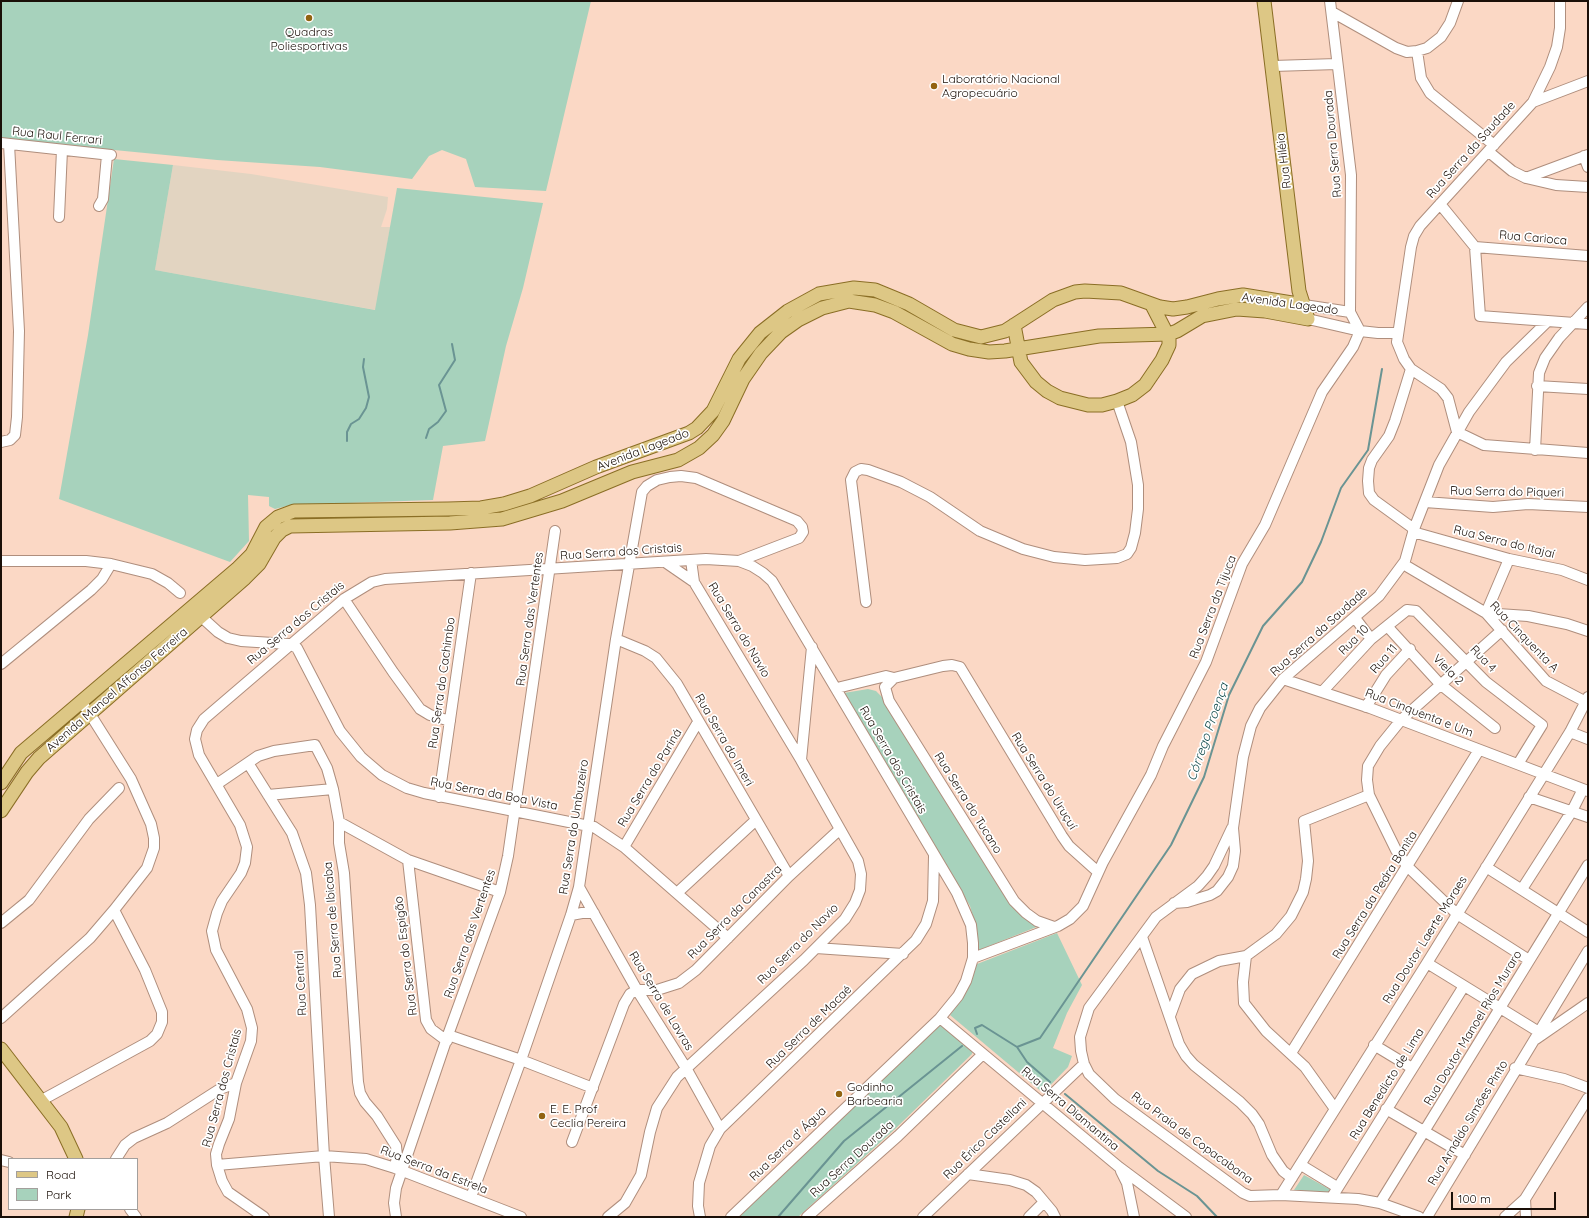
<!DOCTYPE html>
<meta charset="utf-8">
<style>
body{margin:0}
#map{position:relative;width:1589px;height:1218px;overflow:hidden;background:#fbd8c5;font-family:Quicksand,sans-serif}
canvas{display:block}
.frame{position:absolute;inset:0;border:2px solid #1a0f08;pointer-events:none}
.legend{position:absolute;left:8px;top:1158px;width:130px;height:52px;box-sizing:border-box;background:#fff;border:1px solid #a39f9c;margin:0;padding:5px 7px;list-style:none;font-size:12px;color:#1a0f08}
.legend li{display:flex;align-items:center;gap:8px;height:20px}
.legend b{width:20px;border:1px solid #a39f9c}
.scale{position:absolute;left:1451px;top:1192px;width:105px;height:18px;box-sizing:border-box;border:2px solid #1a0f08;border-top:0;padding-left:5px;font-size:12px;line-height:14px;white-space:nowrap;color:#1a0f08;-webkit-text-stroke:3px #fff;paint-order:stroke}
</style>
<div id="map">
<canvas width="1589" height="1218"></canvas>
<div class="frame"></div>
<ul class="legend">
<li><b style="height:5px;background:#ddc785"></b>Road</li>
<li><b style="height:11px;background:#a7d2bc"></b>Park</li>
</ul>
<div class="scale">100 m</div>
</div>
<script>
const ctx = document.querySelector('canvas').getContext('2d');
ctx.lineJoin = 'round';
function fillPath(path, color) {
  ctx.fillStyle = color;
  ctx.fill(path, 'evenodd');
}
function shape(rows) {
  const path = new Path2D();
  for (const r of rows) {
    path.moveTo(r[0], r[1]);
    for (let i = 2; i < r.length; i += 2) path.lineTo(r[i], r[i + 1]);
  }
  return path;
}
function stroke(path, color, width, dash) {
  ctx.strokeStyle = color;
  ctx.lineWidth = width;
  ctx.lineCap = dash ? 'butt' : 'round';
  ctx.setLineDash(dash || []);
  ctx.stroke(path);
}
function label(font, color, halo, rows, align = 'center') {
  ctx.font = font + ' Quicksand,sans-serif';
  ctx.lineWidth = 3.5;
  ctx.setLineDash([]);
  ctx.textBaseline = 'middle';
  ctx.strokeStyle = halo;
  ctx.fillStyle = color;
  for (const [text, x, y, turn = 0] of rows) {
    ctx.save();
    ctx.translate(x, y);
    ctx.rotate((+turn || 0) * Math.PI / 180);
    ctx.textAlign = isNaN(turn) ? turn : align;
    if (halo) ctx.strokeText(text, 0, 0);
    ctx.fillText(text, 0, 0);
    ctx.restore();
  }
}
const industrial = shape([
 [173,165,251,174,388,197,387,209,381,227,390,227,376,310,155,270]
]);
const green = shape([
 [1,1,591,1,546,191,475,187,466,159,442,150,429,156,412,179,320,167,217,160,1,139],
 [114,159,173,165,155,270,375,310,397,188,543,203,523,288,506,346,485,441,443,446,433,500,291,505,275,509,269,506,269,497,248,495,249,541,230,562,59,499,88,335],
 [868,689,876,691,882,697,1009,902,1019,914,1039,926,979,950,977,930,970,906,844,693],
 [1057,933,1082,985,1067,1013,1053,1048,1072,1056,1068,1067,1043,1093,950,1015,967,991,977,964],
 [940,1024,973,1050,972,1054,895,1129,798,1217,737,1217],
 [1304,1175,1331,1190,1329,1193,1294,1190]
]);
const stream = shape([
 [426,438,429,429,438,422,446,411,439,385,455,360,452,344],
 [347,441,347,432,351,424,359,419,366,408,369,397,363,367,364,359],
 [977,1034,975,1028,982,1025,1017,1047,1040,1038,1171,845,1204,777,1229,695,1263,626,1302,582,1321,542,1341,488,1368,450,1382,369],
 [1017,1047,1027,1062,1050,1082],
 [1065,1094,1158,1171,1197,1196,1217,1217],
 [778,1217,844,1141,962,1046]
]);
const minor = shape([
 [1330,1,1351,175,1350,312,1360,331],
 [1560,1,1560,28,1557,47,1550,67,1533,102,1440,204,1420,226,1414,236,1411,247,1397,342,1404,359,1411,369,1441,389,1448,398,1457,432,1484,445,1588,453],
 [1332,12,1396,48,1407,52,1417,51,1427,48,1441,37,1450,23,1458,1],
 [1417,51,1421,78,1430,93,1494,145],
 [1273,66,1337,64],
 [1533,102,1588,81],
 [1,143,111,155],
 [1489,152,1512,171,1526,178,1556,185,1588,187],
 [1584,156,1588,167],
 [1526,178,1588,155],
 [1440,204,1475,247,1480,316,1588,324],
 [99,206,103,199,107,155],
 [59,217,62,150],
 [1475,247,1588,256],
 [1304,305,1350,312],
 [1308,319,1360,331,1378,333,1398,333],
 [1411,369,1395,421,1389,436,1372,460,1369,468,1368,481,1369,493,1374,500,1414,529],
 [1537,386,1588,389],
 [1,442,10,440,15,435,17,417,19,331,9,144],
 [1535,450,1539,373,1545,358,1559,338,1588,307],
 [1425,502,1493,507,1528,504,1588,507],
 [1413,532,1509,559,1562,570,1588,580],
 [691,560,694,582],
 [1,561,86,561,111,564,152,574,168,583,180,593],
 [1403,564,1486,613,1546,681,1586,702],
 [344,599,393,672,420,709,430,715,450,721],
 [866,602,851,480,855,472,861,469,868,470,901,482,930,497,980,531,1023,549,1054,557,1085,560,1117,558,1127,554,1131,548,1135,533,1138,509,1138,485,1131,442,1117,401],
 [196,612,218,632,228,638,241,641,289,644,297,648,340,731,361,757,382,775,407,788,424,793,594,827,624,847,728,938],
 [1486,613,1509,559],
 [1488,615,1498,614,1528,616,1567,624,1588,631],
 [1355,618,1371,639],
 [1387,626,1440,684,1495,728],
 [1502,630,1401,720,1380,746,1368,766,1367,780,1369,795,1396,850,1408,867,1457,914,1529,960],
 [616,639,645,651,656,658,677,684,789,876],
 [1,664,91,590,102,579,111,564],
 [894,678,885,687,889,701,1014,901,1026,913,1037,921,1054,927],
 [1283,679,1370,708,1588,791],
 [837,688,886,676,894,678,943,666,952,665,960,667,1062,836,1069,846,1098,872],
 [1322,692,1371,639,1407,610,1416,611,1486,682,1542,725,1518,764],
 [1366,707,1386,675,1410,649],
 [1570,732,1588,739],
 [801,760,812,647],
 [248,763,292,833,306,873,310,905,324,1156,329,1217],
 [217,784,258,756,274,751,315,745,327,768,333,789,339,822,339,843,344,873,358,1082,360,1093,365,1102,377,1116,396,1146,397,1156,395,1168],
 [268,795,333,789],
 [439,797,471,573],
 [1529,797,1588,817],
 [339,822,408,860,500,892],
 [1232,828,1214,866,1207,876,1198,886,1156,917,1089,1008,1080,1037,1081,1051,1084,1064,1089,1074,1115,1099,1243,1193,1250,1196,1281,1195,1358,1199,1380,1203,1419,1217],
 [624,847,698,722],
 [408,860,426,1020,431,1029,447,1041],
 [1486,867,1588,932],
 [579,887,637,990,686,1068,720,1129],
 [1522,889,1572,811,1583,789],
 [677,893,756,820],
 [1174,903,1187,902,1210,895,1217,891,1228,877,1233,866,1235,851,1233,828,1243,757,1251,726,1260,708,1283,679,1379,596,1405,561,1414,529,1439,465,1469,412,1506,362,1548,321],
 [571,915,582,913,594,913],
 [1,923,29,900,89,819,119,788],
 [1142,937,1179,1044,1186,1056,1194,1065,1240,1102,1252,1114,1259,1124,1272,1155,1283,1171,1292,1178],
 [816,948,903,954],
 [1246,956,1243,982,1244,1003,1266,1031,1305,1067,1335,1109],
 [973,958,1058,926,1070,919,1083,906,1103,862,1151,775,1163,746,1206,662,1242,564,1265,525,1322,392,1353,347,1360,331],
 [1427,963,1539,1032],
 [1170,1016,1180,989,1192,974,1219,961,1246,956,1276,934,1291,916,1303,892,1306,879,1308,861,1304,821,1369,795],
 [1,1018,90,938,114,910,147,868,154,848,154,838,151,824,131,779,90,714,81,702],
 [940,1018,1119,1167,1186,1217],
 [448,1035,521,1060,593,1088],
 [1536,1039,1588,1003],
 [1374,1045,1412,1068],
 [1291,1053,1479,750],
 [1515,1068,1564,1079,1588,1088],
 [42,1100,150,1041,157,1034,162,1022,162,1012,145,970,114,910],
 [1386,1109,1465,1155],
 [572,1142,624,1004,630,994,637,990,657,990,679,983,696,970,789,876,839,830],
 [116,1159,125,1145,134,1138,167,1123,220,1089,236,1083],
 [1,1160,9,1162],
 [217,1165,324,1156,366,1159,395,1168,521,1217],
 [1301,1165,1337,1187],
 [1121,1171,1127,1183,1134,1217],
 [968,1174,1010,1180,1026,1185,1036,1192,1052,1211,1055,1217],
 [1281,1195,1427,963,1570,732,1588,697],
 [471,1197,521,1060,571,915,579,887,616,639,642,492,647,486,657,480,670,477,681,476,696,478,797,521,802,527,803,532,799,538,739,561],
 [1332,1197,1464,986],
 [1525,1199,1526,1217],
 [1380,1203,1588,865],
 [130,1209,136,1217],
 [264,1217,228,1192,222,1181,217,1165,216,1154,219,1144,229,1119,236,1083,251,1041,252,1028,247,1009,216,950,212,931,217,913,222,901,241,873,245,863,247,847,240,825,199,755,195,739,197,730,204,719,344,599,372,582,385,579,706,559,739,561,752,566,763,573,772,581,957,893,971,925,973,943,973,958,966,981,958,996,940,1018,731,1217],
 [396,1217,394,1203,396,1188,448,1035,500,892,508,856,555,531],
 [608,1217,625,1203,641,1175,650,1132,657,1108,677,1077,804,960,845,919,855,903,860,890,861,874,858,861,801,760,694,582,665,562],
 [700,1217,698,1206,699,1183,710,1146,720,1129,916,940,926,924,933,901,934,856],
 [807,1217,898,1136,983,1054],
 [923,1217,1084,1064],
 [1029,1217,1044,1202],
 [1427,1217,1588,951],
 [1505,1217,1525,1199,1588,1098]
]);
const major = shape([
 [1014,325,1021,362,1036,382,1047,391,1060,398,1088,405,1102,405,1117,401,1132,395,1145,385,1162,360,1169,345,1169,338,1152,305],
 [1,783,21,753,237,569,252,554,266,527,278,517,294,511,448,509,481,508,504,504,530,496,596,467,689,433,697,428,713,411,739,359,760,333,788,311,819,294,854,288,875,290,909,304,954,330,981,337,1005,331,1053,300,1075,292,1085,291,1121,293,1160,307,1173,309,1187,307,1218,299,1243,295,1304,305],
 [1,811,27,772,39,758,245,578,259,564,274,538,282,530,290,526,450,523,502,519,562,501,632,472,678,460,699,448,713,435,723,421,743,379,761,353,781,332,798,320,822,308,849,301,875,305,894,312,952,344,969,349,989,352,1005,351,1099,336,1169,334,1177,331,1202,316,1237,309,1265,311,1308,319,1299,291,1264,1],
 [1,1049,61,1127,76,1159],
 [76,1217,78,1209]
]);
const markers = [
 [309,18,4,"#926310"],
 [934,86,4,"#926310"],
 [839,1094,4,"#926310"],
 [542,1116,4,"#926310"]
];
const poiNames = [
 ["Quadras",309,32,"center"],
 ["Poliesportivas",309,46,"center"],
 ["Laboratório Nacional",942,79],
 ["Agropecuário",942,93],
 ["Godinho",847,1087],
 ["Barbearia",847,1101],
 ["E. E. Prof",550,1109],
 ["Ceclia Pereira",550,1123]
];
const streetNames = [
 ["Rua Raul Ferrari",57,136,6],
 ["Rua Serra Dourada",1333,144,-95],
 ["Rua Serra da Saudade",1471,150,-48],
 ["Rua Hiléia",1284,161,-97],
 ["Rua Carioca",1533,238,5],
 ["Avenida Lageado",1290,304,8],
 ["Avenida Lageado",643,450,-21],
 ["Rua Serra do Piqueri",1507,492,1],
 ["Rua Serra do Itajaí",1504,542,14],
 ["Rua Serra dos Cristais",621,552,-4],
 ["Rua Serra da Tijuca",1213,607,-69],
 ["Rua Serra das Vertentes",530,619,-82],
 ["Rua Serra dos Cristais",296,623,-40],
 ["Rua Serra do Navio",739,630,59],
 ["Rua Serra da Saudade",1319,632,-42],
 ["Rua Cinquenta A",1524,637,46],
 ["Rua 10",1354,640,-45],
 ["Rua 11",1384,659,-49],
 ["Rua 4",1483,659,46],
 ["Viela 2",1448,670,45],
 ["Rua Serra do Cachimbo",442,683,-82],
 ["Avenida Manoel Affonso Ferreira",117,690,-41],
 ["Rua Cinquenta e Um",1419,713,21],
 ["Rua Serra do Imeri",724,740,60],
 ["Rua Serra dos Cristais",893,760,60],
 ["Rua Serra do Pariná",650,778,-59],
 ["Rua Serra do Uruçuí",1044,781,58],
 ["Rua Serra da Boa Vista",494,794,11],
 ["Rua Serra do Tucano",968,803,58],
 ["Rua Serra do Umbuzeiro",574,827,-81],
 ["Rua Serra da Pedra Bonita",1375,895,-58],
 ["Rua Serra da Canastra",735,912,-45],
 ["Rua Serra de Ibicaba",333,920,-95],
 ["Rua Serra das Vertentes",470,934,-71],
 ["Rua Doutor Laerte Moraes",1425,940,-58],
 ["Rua Serra do Navio",798,944,-45],
 ["Rua Serra do Espigão",406,956,-97],
 ["Rua Central",301,983,-93],
 ["Rua Serra de Lavras",661,1001,59],
 ["Rua Serra de Macaé",809,1027,-44],
 ["Rua Doutor Manoel Rios Muraro",1473,1028,-59],
 ["Rua Benedicto de Lima",1387,1084,-58],
 ["Rua Serra dos Cristais",222,1088,-75],
 ["Rua Serra Diamantina",1070,1109,40],
 ["Rua Arnaldo Simões Pinto",1468,1123,-59],
 ["Rua Praia de Copacabana",1192,1138,36],
 ["Rua Érico Castellani",985,1139,-44],
 ["Rua Serra d' Água",788,1144,-44],
 ["Rua Serra Dourada",852,1159,-42],
 ["Rua Serra da Estrela",434,1170,21]
];
const waterNames = [
 ["Córrego Proença",1208,732,-71]
];
fillPath(industrial, '#e2d4c1');
fillPath(green, '#a7d2bc');
stroke(stream, '#6a9493', 2);
stroke(minor, '#af8e7d', 12);
stroke(major, '#8a6e25', 15);
stroke(minor, '#fff', 10);
stroke(major, '#ddc785', 13);
for (const [x, y, r, color] of markers) {
  const dot = new Path2D();
  dot.arc(x, y, r, 0, 2 * Math.PI);
  ctx.fillStyle = color;
  ctx.fill(dot);
  stroke(dot, '#fff', 1.5);
}
label('12px', '#1a0f08', '#fff', poiNames, 'left');
label('12px', '#1a0f08', '#fff', streetNames);
label('italic 13px', '#164f50', '#fff', waterNames);
</script>
